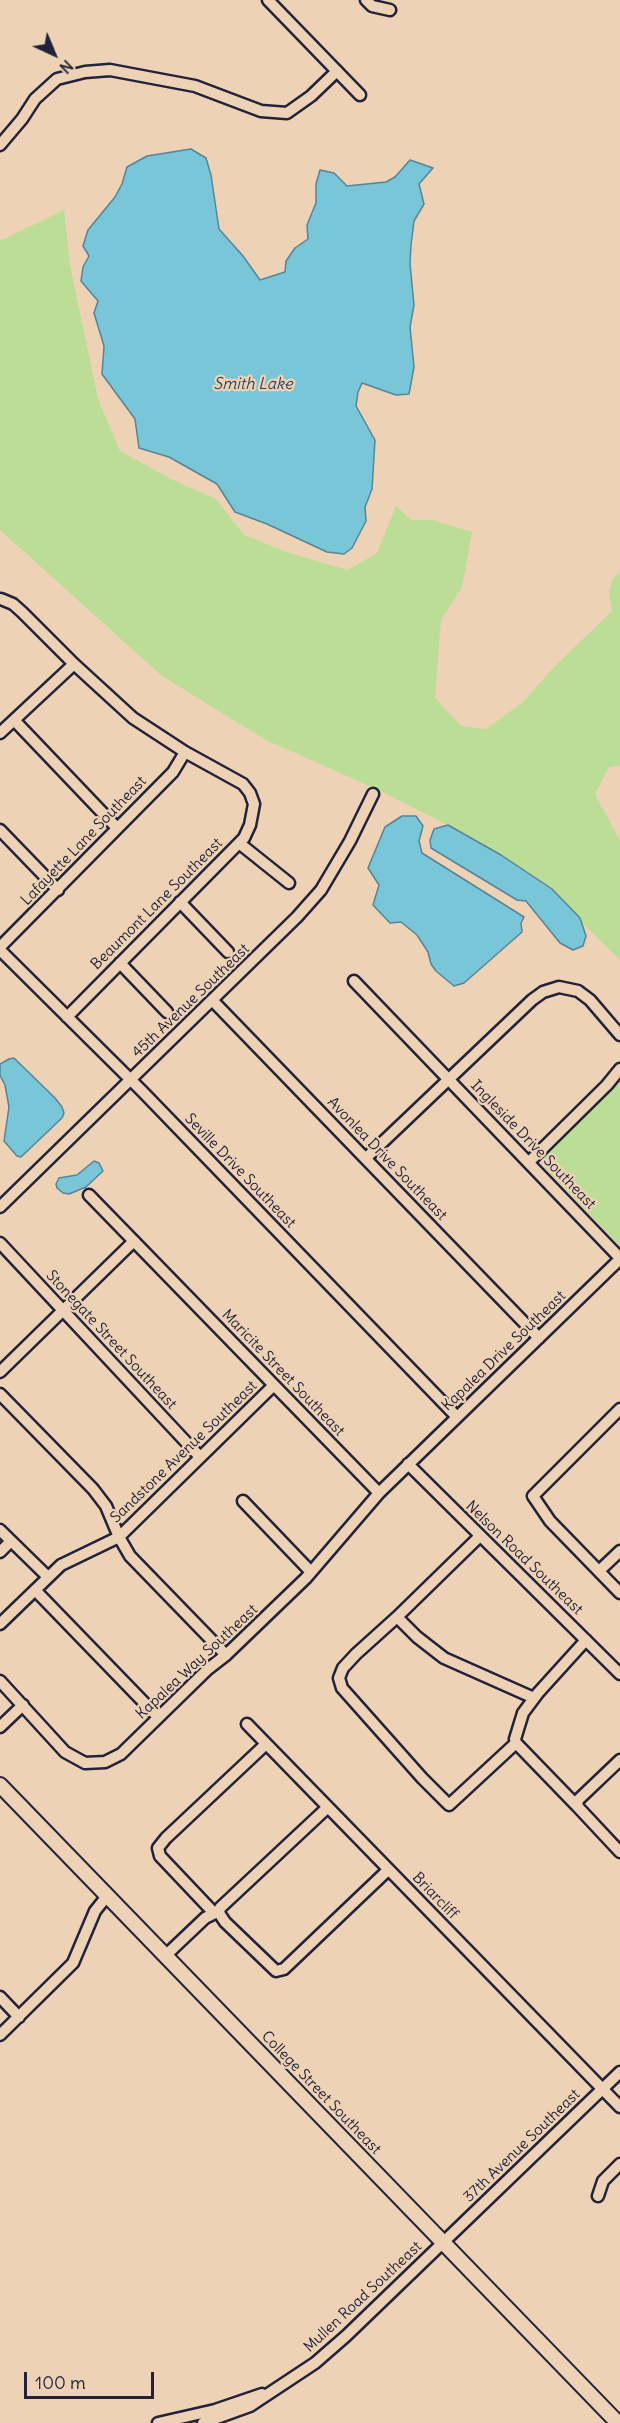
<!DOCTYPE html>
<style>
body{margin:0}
#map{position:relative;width:620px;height:2423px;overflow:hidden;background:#eed2b5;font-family:Delius,sans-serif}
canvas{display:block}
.north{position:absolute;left:24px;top:24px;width:60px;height:60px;-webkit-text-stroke:4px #eed2b5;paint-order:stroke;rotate:136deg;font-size:16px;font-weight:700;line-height:24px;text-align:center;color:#22223b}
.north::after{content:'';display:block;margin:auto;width:21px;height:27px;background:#22223b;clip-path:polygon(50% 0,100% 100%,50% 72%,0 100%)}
.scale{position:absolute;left:24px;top:2372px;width:130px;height:27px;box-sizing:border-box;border:3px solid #22223b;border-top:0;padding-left:8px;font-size:18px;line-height:21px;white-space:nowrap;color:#22223b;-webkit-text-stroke:4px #eed2b5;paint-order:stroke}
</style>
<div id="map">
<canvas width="620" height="2423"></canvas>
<div class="north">N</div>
<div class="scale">100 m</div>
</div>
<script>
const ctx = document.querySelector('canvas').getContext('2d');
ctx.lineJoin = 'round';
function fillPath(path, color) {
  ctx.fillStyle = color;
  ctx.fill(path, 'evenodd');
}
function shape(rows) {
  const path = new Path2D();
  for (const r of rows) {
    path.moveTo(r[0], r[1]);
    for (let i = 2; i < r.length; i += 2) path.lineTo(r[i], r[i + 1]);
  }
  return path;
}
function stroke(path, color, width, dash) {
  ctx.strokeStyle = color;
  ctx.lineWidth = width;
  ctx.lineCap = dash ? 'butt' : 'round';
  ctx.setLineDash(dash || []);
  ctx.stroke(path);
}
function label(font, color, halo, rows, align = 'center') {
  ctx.font = font + ' Delius,sans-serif';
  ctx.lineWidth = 4.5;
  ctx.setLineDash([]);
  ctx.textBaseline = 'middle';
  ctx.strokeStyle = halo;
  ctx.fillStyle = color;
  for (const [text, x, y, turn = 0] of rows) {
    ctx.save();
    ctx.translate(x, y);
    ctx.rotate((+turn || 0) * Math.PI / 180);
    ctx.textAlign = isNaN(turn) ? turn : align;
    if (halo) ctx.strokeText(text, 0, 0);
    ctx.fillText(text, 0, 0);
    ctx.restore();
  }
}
const green = shape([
 [64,210,70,265,98,399,120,451,173,480,216,499,244,535,292,554,348,570,377,553,396,506,411,520,432,520,472,532,462,587,441,620,435,698,461,726,486,729,522,703,554,667,612,611,609,595,612,580,620,571,620,766,609,767,595,794,620,841,620,960,551,892,480,842,385,793,266,740,162,676,0,530,0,241],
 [620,1082,620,1246,545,1168,544,1156]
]);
const water = shape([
 [191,149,206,158,211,175,219,229,243,256,260,280,285,272,286,261,295,248,308,239,307,225,316,203,316,184,320,170,334,173,347,186,386,182,395,177,410,160,433,168,419,184,424,204,414,221,411,245,410,264,414,305,410,327,414,367,409,394,396,395,362,383,358,392,356,406,375,440,372,489,365,507,366,521,352,548,344,554,327,552,267,524,235,512,217,484,169,457,139,448,135,419,102,374,104,346,94,313,98,301,81,281,83,267,89,256,83,246,88,230,115,197,122,184,127,167,147,156,191,149],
 [402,816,416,816,423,826,419,841,422,853,524,917,521,923,522,932,464,983,454,986,436,971,431,964,428,952,417,935,401,922,390,923,373,905,379,885,368,868,385,827,402,816],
 [448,825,501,855,552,889,580,918,586,936,583,946,573,950,560,943,526,901,517,900,431,848,430,840,434,829,448,825],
 [14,1058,55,1098,62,1107,64,1113,62,1118,21,1157,17,1156,4,1141,9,1107,5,1085,0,1075,0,1064,9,1059,14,1058],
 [94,1161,99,1163,103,1171,86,1187,69,1194,63,1193,57,1188,56,1184,59,1178,77,1175,94,1161]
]);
const minor = shape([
 [268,0,360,95],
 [366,0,372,6,390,10],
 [0,145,22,119,35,99,57,79,85,72,110,70,195,86,261,111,287,113,311,96,337,71],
 [1,599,13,604,22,612,74,664,133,718,185,752,243,784,250,793,254,804,250,825,244,838,67,1017],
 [14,720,117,828],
 [0,733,74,664],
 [0,830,58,890],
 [239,843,289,883],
 [180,902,228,952],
 [0,947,173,772,185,752],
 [0,950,142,1091,457,1417],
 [120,963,167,1012],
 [354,981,620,1258],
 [213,1001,539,1338],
 [366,1158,532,1000,543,992,559,987,578,991,590,1000,620,1035],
 [529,1162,607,1085,620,1069],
 [0,1207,297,917,321,890,350,841,373,794],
 [0,1243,200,1457],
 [0,1372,134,1241],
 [0,1394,93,1489,106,1506,119,1537,130,1556,226,1655],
 [620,1409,533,1496,550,1521,620,1593],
 [408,1464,620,1674],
 [379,1493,620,1259],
 [243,1501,311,1572],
 [0,1530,48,1577],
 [480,1536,397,1617,417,1637,444,1658,534,1698],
 [0,1552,11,1541],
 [599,1571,620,1551],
 [35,1590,158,1717],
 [397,1617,356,1654,343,1668,339,1678,342,1688,422,1778,449,1805,516,1743],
 [0,1624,61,1565,119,1537,274,1385],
 [0,1681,65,1752,85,1763,105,1762,121,1754,208,1669,226,1655,306,1578,379,1493,89,1195],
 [247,1724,620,2107],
 [0,1727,23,1705],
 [620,1760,578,1800,577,1806,620,1852],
 [577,1806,516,1743,515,1739,523,1713,538,1693,586,1640],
 [328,1807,220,1908,219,1913,225,1922,276,1971,284,1969,388,1870],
 [214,1913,160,1856,158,1848,166,1838,266,1744],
 [165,1956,205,1918,219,1911],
 [0,1997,19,2017],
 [0,2035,73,1963,95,1911,107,1896],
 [598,2196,603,2181,620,2164],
 [158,2423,215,2410,262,2394],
 [203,2423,250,2406,315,2363,346,2336,620,2072]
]);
const major = shape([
 [0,1785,618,2423]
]);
const streetNames = [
 ["Lafayette Lane Southeast",84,841,-46],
 ["Beaumont Lane Southeast",157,904,-45],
 ["45th Avenue Southeast",191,1001,-44],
 ["Ingleside Drive Southeast",533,1145,46],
 ["Avonlea Drive Southeast",387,1159,46],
 ["Seville Drive Southeast",240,1171,46],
 ["Stonegate Street Southeast",111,1340,47],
 ["Kapalea Drive Southeast",504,1351,-44],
 ["Maricite Street Southeast",283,1373,46],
 ["Sandstone Avenue Southeast",184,1452,-44],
 ["Nelson Road Southeast",524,1558,44],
 ["Kapalea Way Southeast",197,1662,-43],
 ["Briarcliff",435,1896,46],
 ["College Street Southeast",321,2093,46],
 ["37th Avenue Southeast",522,2146,-44],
 ["Mullen Road Southeast",363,2297,-43]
];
const waterNames = [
 ["Smith Lake",253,384]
];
fillPath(green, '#bcdd96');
fillPath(water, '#79c6d8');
stroke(water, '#568499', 1.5);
stroke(minor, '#22223b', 15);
stroke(major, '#22223b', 18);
stroke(minor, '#eed2b5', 10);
stroke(major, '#eed2b5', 14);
label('15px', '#22223b', '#eed2b5', streetNames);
label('italic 16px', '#33435a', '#eed2b5', waterNames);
</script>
